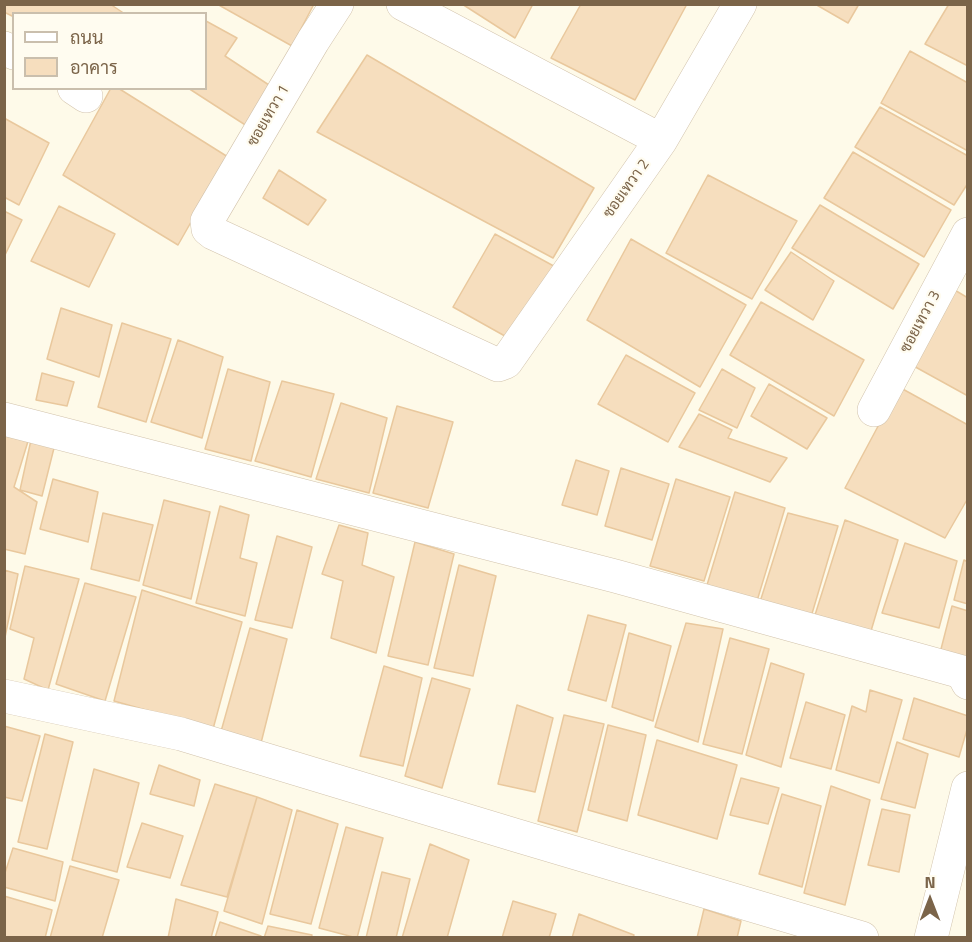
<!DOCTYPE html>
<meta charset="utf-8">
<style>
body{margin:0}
#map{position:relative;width:972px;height:942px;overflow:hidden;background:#fefae9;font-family:"Titillium Web",Sarabun,sans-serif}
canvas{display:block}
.frame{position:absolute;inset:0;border:6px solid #7b6449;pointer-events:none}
.legend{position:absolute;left:12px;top:12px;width:195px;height:78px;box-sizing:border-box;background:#fffcf0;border:2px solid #cabfad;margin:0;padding:8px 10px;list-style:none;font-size:18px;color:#7b6449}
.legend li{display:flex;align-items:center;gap:12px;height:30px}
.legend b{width:30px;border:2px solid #cabfad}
.north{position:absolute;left:900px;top:870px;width:60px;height:60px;-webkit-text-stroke:4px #fffcf0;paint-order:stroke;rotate:0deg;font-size:16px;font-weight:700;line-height:24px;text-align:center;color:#7b6449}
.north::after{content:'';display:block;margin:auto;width:21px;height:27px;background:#7b6449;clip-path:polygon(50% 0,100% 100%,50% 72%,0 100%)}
</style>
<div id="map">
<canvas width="972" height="942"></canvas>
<div class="frame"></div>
<ul class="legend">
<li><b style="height:8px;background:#fff"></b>ถนน</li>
<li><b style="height:16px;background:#f6debe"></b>อาคาร</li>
</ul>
<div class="north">N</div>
</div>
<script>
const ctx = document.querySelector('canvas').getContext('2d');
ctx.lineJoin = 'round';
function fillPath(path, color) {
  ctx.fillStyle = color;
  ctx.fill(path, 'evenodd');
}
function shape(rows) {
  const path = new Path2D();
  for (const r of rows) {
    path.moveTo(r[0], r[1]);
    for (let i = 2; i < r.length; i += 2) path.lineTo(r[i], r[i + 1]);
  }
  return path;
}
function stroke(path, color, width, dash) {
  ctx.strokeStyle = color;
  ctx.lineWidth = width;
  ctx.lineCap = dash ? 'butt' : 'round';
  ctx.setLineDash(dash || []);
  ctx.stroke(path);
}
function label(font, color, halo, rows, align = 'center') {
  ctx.font = font + ' "Titillium Web",Sarabun,sans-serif';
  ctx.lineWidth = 4.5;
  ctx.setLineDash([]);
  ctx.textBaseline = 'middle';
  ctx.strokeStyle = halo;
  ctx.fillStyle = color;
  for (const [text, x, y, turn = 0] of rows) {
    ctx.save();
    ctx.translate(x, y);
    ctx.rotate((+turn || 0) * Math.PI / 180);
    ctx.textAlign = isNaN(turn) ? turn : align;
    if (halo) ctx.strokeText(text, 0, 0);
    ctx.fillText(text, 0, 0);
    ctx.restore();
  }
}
const building = shape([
 [4,4,110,4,125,14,14,14,14,17,4,12,4,4],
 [217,4,314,4,292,46,217,4],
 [462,4,533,4,515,38,462,4],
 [581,4,687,4,635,100,551,58,581,4],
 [815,4,859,4,848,23,815,4],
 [949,4,968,4,968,66,925,44,949,4],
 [206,21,237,38,225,56,272,87,250,128,188,88,206,88,206,21],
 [910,51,968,83,968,151,881,103,910,51],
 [367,55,594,188,553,258,317,132,367,55],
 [111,88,118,88,228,157,178,245,63,175,111,88],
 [880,107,968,156,968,183,954,205,855,147,880,107],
 [4,118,49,143,19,205,4,197,4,118],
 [853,152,951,210,924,257,824,198,853,152],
 [279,170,326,200,308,225,263,198,279,170],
 [708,175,797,221,752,299,666,253,708,175],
 [820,205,919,264,893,309,792,248,820,205],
 [59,206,115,234,89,287,31,261,59,206],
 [4,211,22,220,4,257,4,211],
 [495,234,561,270,512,340,453,307,495,234],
 [631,239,746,305,700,387,587,320,631,239],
 [791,252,834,281,813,320,765,290,791,252],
 [953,289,968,298,968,396,910,364,953,289],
 [761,302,864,360,834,416,730,355,761,302],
 [61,308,112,325,99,377,47,359,61,308],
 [122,323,171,339,146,422,98,407,122,323],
 [178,340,223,357,202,438,151,422,178,340],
 [626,355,695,393,668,442,598,404,626,355],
 [228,369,270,382,251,461,205,449,228,369],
 [722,369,755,388,737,428,699,410,722,369],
 [42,373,74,382,67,406,36,400,42,373],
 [282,381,334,394,311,477,255,461,282,381],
 [769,384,827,418,807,449,751,416,769,384],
 [899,387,968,425,968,498,945,538,845,488,899,387],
 [341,403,387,418,369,493,316,479,341,403],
 [397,406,453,422,428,508,373,493,397,406],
 [699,414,732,430,728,438,787,458,770,482,679,447,699,414],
 [4,431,29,438,14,487,37,502,25,554,4,549,4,431],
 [31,440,54,448,42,496,20,490,31,440],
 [576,460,609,471,597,515,562,505,576,460],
 [621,468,669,484,652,540,605,526,621,468],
 [53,479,98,492,88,542,40,529,53,479],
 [676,479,730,497,704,581,650,566,676,479],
 [735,492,785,508,757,601,707,585,735,492],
 [164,500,210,512,191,599,143,585,164,500],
 [220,506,249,515,240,558,257,563,245,616,196,603,220,506],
 [103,513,153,525,139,581,91,569,103,513],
 [788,513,838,526,811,617,760,602,788,513],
 [845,520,898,540,871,631,815,615,845,520],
 [339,525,368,533,362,565,394,577,376,653,331,638,343,581,322,574,339,525],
 [277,536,312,547,292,628,255,620,277,536],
 [415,542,454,554,428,665,388,656,415,542],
 [905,543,957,561,939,628,882,613,905,543],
 [964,560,968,562,968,604,954,600,964,560],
 [459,565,496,576,473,676,434,668,459,565],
 [25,566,79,579,48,690,24,679,34,638,10,629,25,566],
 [4,570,18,574,4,642,4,570],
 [85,583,136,597,105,701,56,684,85,583],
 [142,590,242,622,213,729,114,701,142,590],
 [952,606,968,611,968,660,940,653,952,606],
 [588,615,626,625,606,701,568,690,588,615],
 [686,623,723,629,698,742,655,727,686,623],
 [250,628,287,639,260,747,220,735,250,628],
 [629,633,671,646,653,721,612,707,629,633],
 [730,638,769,649,742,754,703,744,730,638],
 [771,663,804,674,781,767,746,755,771,663],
 [384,666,422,678,403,766,360,756,384,666],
 [432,678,470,689,442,788,405,776,432,678],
 [870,690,902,700,879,783,836,770,852,706,866,712,870,690],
 [914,698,968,716,968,726,959,757,903,739,914,698],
 [806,702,845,715,831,769,790,758,806,702],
 [517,705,553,718,535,792,498,784,517,705],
 [564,715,604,724,577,832,538,821,564,715],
 [608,725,646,735,627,821,588,810,608,725],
 [4,726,40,736,22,801,4,797,4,726],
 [45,734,73,742,47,849,18,842,45,734],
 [657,740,737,765,717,839,638,815,657,740],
 [897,742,928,754,915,808,881,799,897,742],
 [159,765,200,780,194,806,150,794,159,765],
 [94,769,139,783,117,872,72,860,94,769],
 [741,778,779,788,768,824,730,815,741,778],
 [215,784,257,797,227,897,181,885,215,784],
 [831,786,870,800,845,905,804,893,831,786],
 [782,794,821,806,802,887,759,874,782,794],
 [257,797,292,810,262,924,224,911,257,797],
 [882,809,910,815,899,872,868,865,882,809],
 [297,810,338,824,311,924,270,914,297,810],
 [142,823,183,836,170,878,127,867,142,823],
 [346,827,383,838,357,938,319,928,346,827],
 [430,844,469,860,447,938,402,938,430,844],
 [13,848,63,862,55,901,4,887,4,876,13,848],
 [70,866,119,880,102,938,50,938,70,866],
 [382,872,410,879,396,938,366,938,382,872],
 [4,896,52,910,45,938,4,938,4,896],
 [176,899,218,912,211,938,168,938,176,899],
 [513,901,556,914,549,938,502,938,513,901],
 [704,909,741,921,737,938,697,938,704,909],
 [579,914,634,935,633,938,572,938,579,914],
 [220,922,261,936,261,938,215,938,220,922],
 [268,926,312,935,311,938,264,938,268,926]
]);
const street = shape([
 [337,4,313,41,207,221,208,229,213,233,498,365,506,362,661,140,740,4],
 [403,4,661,140],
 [4,48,14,53],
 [74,88,86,96],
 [874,410,968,234],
 [4,419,615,576,962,672,968,683],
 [4,696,181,734,515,835,862,938],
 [931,938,968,788]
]);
const streetNames = [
 ["ซอยเทวา 1",269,116,-60],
 ["ซอยเทวา 2",627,189,-55],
 ["ซอยเทวา 3",921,322,-62]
];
fillPath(building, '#f6debe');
stroke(building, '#e9c89d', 1.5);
stroke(street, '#d2c3ac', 34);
stroke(street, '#fff', 33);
label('15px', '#7b6449', '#fffcf0', streetNames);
</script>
